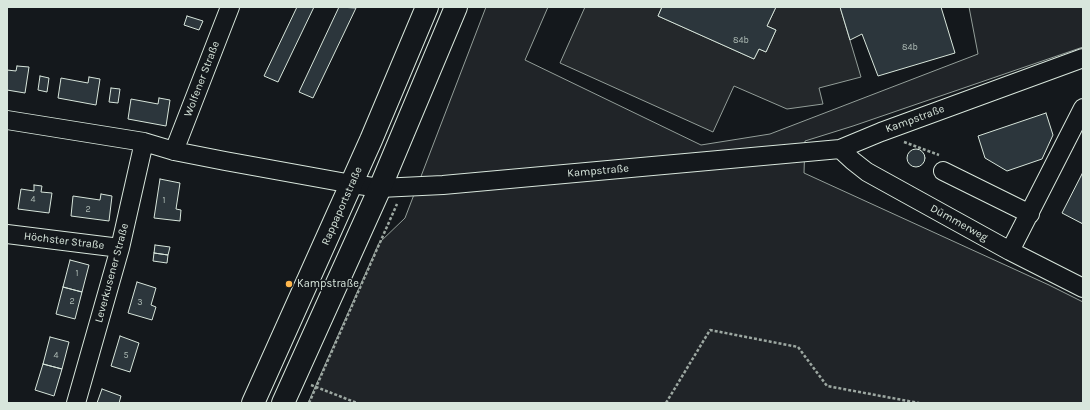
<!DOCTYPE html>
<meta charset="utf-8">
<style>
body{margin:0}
#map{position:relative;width:1090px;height:410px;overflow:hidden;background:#14181c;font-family:Karla,sans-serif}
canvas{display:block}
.frame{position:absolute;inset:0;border:8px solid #d8e6dc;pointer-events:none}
</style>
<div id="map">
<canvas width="1090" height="410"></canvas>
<div class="frame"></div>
</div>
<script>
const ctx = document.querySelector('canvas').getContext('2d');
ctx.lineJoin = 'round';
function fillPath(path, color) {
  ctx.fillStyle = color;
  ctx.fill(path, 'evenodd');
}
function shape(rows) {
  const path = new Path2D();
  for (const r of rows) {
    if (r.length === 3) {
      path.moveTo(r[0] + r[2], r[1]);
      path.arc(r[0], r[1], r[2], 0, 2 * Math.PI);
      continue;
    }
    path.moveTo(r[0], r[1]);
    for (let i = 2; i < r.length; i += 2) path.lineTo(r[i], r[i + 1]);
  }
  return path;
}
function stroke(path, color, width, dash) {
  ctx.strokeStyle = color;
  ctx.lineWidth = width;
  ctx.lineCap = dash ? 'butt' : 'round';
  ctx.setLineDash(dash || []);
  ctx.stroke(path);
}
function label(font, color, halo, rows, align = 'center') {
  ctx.font = font + ' Karla,sans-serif';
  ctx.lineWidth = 3;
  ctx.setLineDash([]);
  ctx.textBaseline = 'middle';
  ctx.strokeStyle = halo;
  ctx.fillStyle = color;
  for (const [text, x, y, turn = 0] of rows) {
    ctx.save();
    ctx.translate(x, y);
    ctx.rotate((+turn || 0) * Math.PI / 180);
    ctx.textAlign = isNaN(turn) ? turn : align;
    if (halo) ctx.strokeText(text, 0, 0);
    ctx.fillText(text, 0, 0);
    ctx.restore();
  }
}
const green = shape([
 [486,7,548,7,525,60,701,145,770,134,978,54,969,7,1083,7,1083,47,853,126,805,141,804,173,1049,285,1083,302,1083,403,308,403,379,243,405,218,486,7]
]);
const parking = shape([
 [585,7,662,7,658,16,754,59,759,49,766,52,776,30,767,26,776,7,840,7,861,77,819,88,823,104,787,109,734,86,713,132,560,63,585,7]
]);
const building = shape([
 [297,7,314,7,278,82,264,76,297,7],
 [339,7,356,8,313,98,299,92,339,7],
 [662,7,776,7,767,26,776,30,766,52,759,49,754,59,658,16,662,7],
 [840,7,941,7,955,53,878,76,862,34,850,40,840,7],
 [187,16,203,21,199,30,184,25,187,16],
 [17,66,29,67,25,93,7,90,7,70,16,71,17,66],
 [40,76,49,78,47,92,38,90,40,76],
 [89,77,100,79,96,105,58,98,61,78,88,83,89,77],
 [111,88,120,89,118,103,109,102,111,88],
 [159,98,170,100,166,126,128,119,131,99,158,104,159,98],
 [1046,113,1053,135,1042,159,1007,171,985,158,978,136,1046,113],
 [916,158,9],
 [1083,172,1083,224,1062,213,1083,172],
 [160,179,180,183,176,209,181,210,180,221,154,218,160,179],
 [34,185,42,186,41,192,52,193,49,213,18,209,21,189,34,191,34,185],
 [101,194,112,196,109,221,71,216,73,196,100,200,101,194],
 [155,245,170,247,168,255,154,253,155,245],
 [154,253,168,255,167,263,153,261,154,253],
 [70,260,89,265,82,292,63,287,70,260],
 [137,282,156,288,151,305,156,307,152,320,128,313,137,282],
 [63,287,82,292,75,319,56,314,63,287],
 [120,336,139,343,130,372,111,366,120,336],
 [50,337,69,342,62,369,43,364,50,337],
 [43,364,62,369,54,396,35,390,43,364],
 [102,389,121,396,119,403,97,403,102,389]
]);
const path = shape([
 [904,142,939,155],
 [311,385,357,403],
 [309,403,397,204],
 [666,403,710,330,798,347,827,386,919,403]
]);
const minor = shape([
 [7,120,144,142,174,151,225,161,352,184,380,188,443,185,840,149,881,132,1083,58],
 [840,149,853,161,867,172,1010,251,1083,288],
 [174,151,230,7],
 [943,171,1030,214],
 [7,234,120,248],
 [1010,251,1083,108],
 [76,403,120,248,144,142]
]);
const major = shape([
 [253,403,371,140,427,7],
 [283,403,380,188,456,7]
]);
const markers = [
 [289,284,4,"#ffb74d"]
];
const numberNames = [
 ["84b",741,40],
 ["84b",910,47],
 ["4",33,199],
 ["1",164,200],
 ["2",88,209],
 ["1",77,273],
 ["2",72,301],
 ["3",140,302],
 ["4",56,355],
 ["5",126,355]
];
const streetNames = [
 ["Wolfener Straße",202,79,-69],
 ["Kampstraße",915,119,-20],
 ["Kampstraße",598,171,-5],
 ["Rappaportstraße",342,206,-66],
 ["Dümmerweg",959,223,29],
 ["Höchster Straße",64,241,7],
 ["Leverkusener Straße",112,273,-75]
];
const poiNames = [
 ["Kampstraße",297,284]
];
fillPath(green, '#202428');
stroke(green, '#939e99', 1);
fillPath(parking, '#24282b');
stroke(parking, '#939e99', 1);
fillPath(building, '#2c363c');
stroke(building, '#d8e6dc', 1);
stroke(minor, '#d8e6dc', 20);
stroke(major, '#d8e6dc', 24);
stroke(path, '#9da8a2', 2.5, [3, 2]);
stroke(minor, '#14181c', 18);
stroke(major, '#14181c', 22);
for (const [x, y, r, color] of markers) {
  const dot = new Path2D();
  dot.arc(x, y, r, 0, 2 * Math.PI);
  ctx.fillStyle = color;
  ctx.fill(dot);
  stroke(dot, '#14181c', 1.5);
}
label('9px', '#adbab4', null, numberNames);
label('11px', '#d8e6dc', '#14181c', streetNames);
label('11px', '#d8e6dc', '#14181c', poiNames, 'left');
</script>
